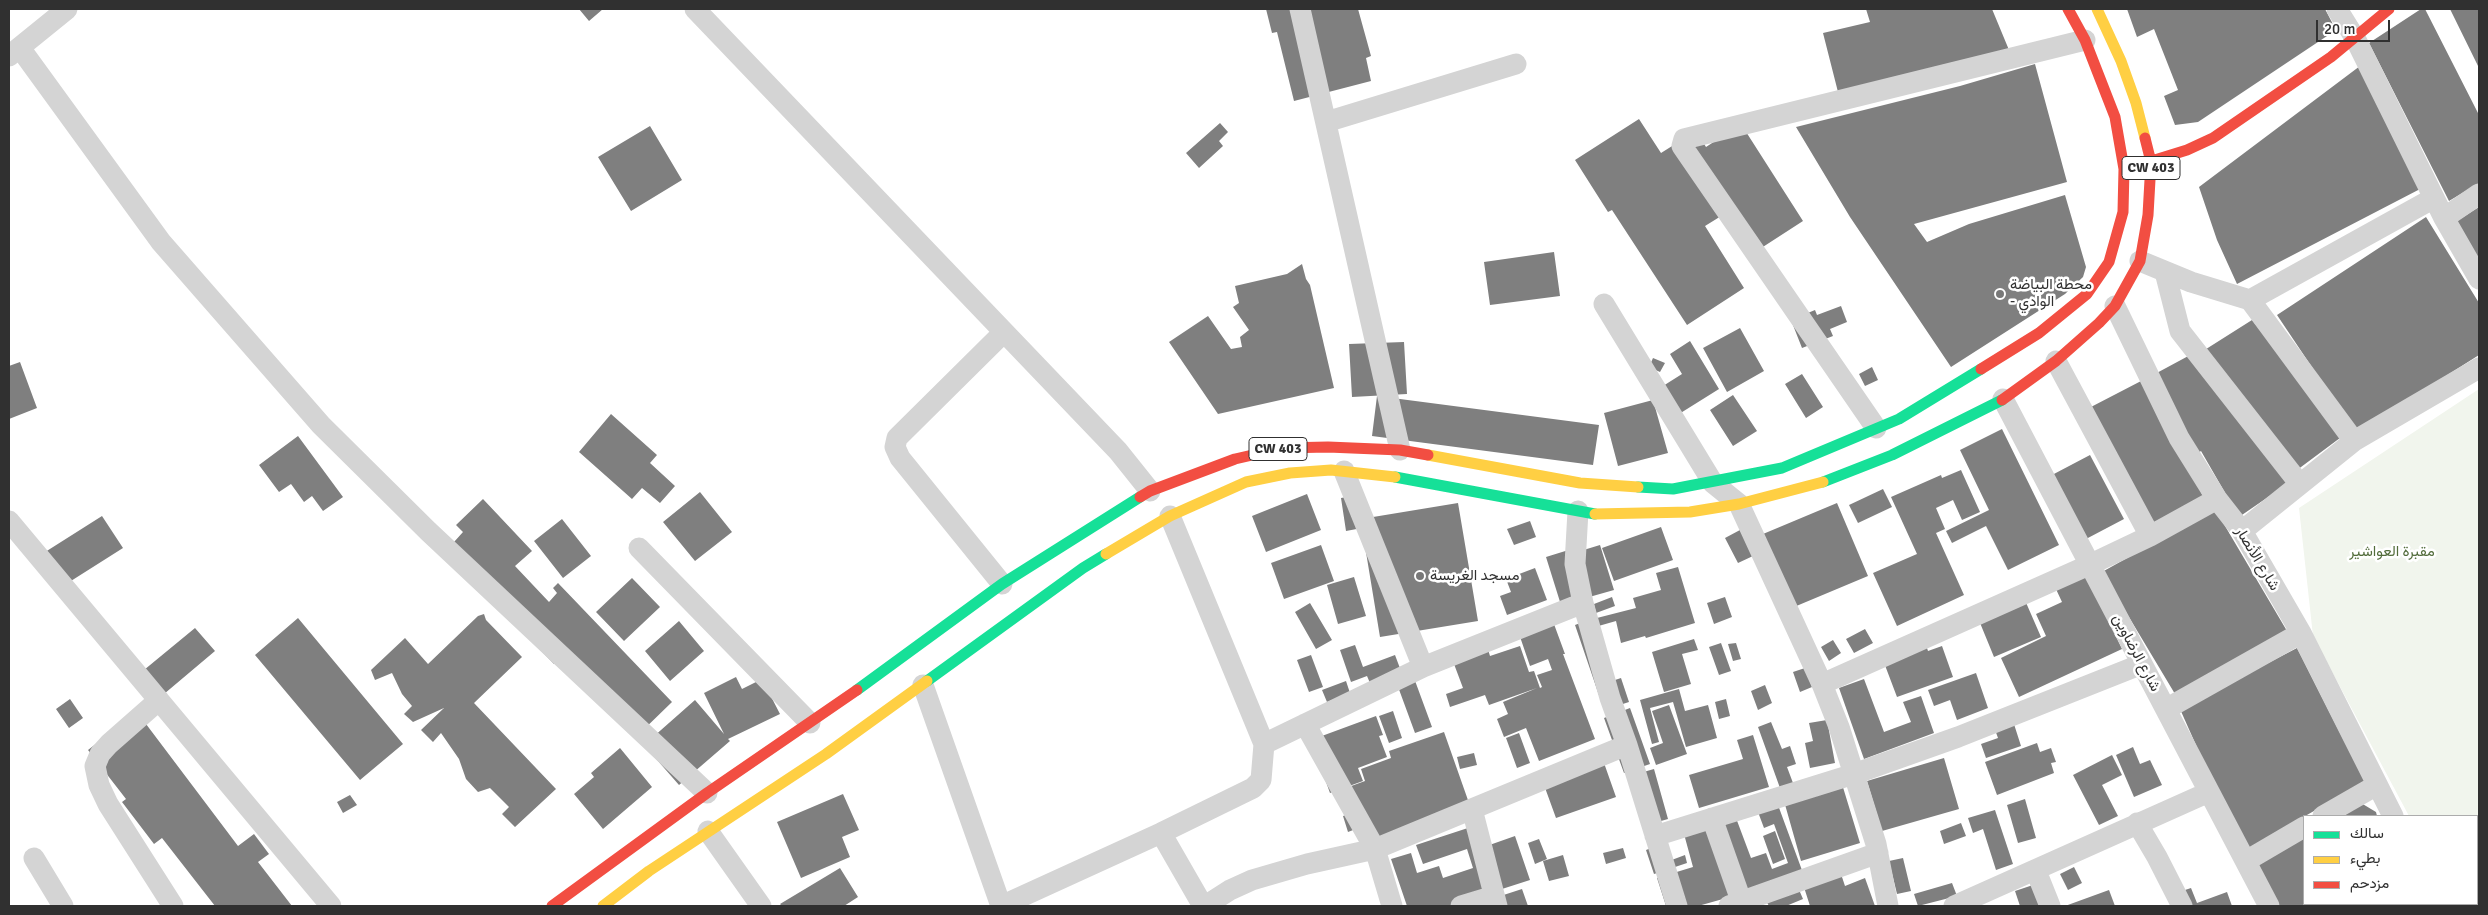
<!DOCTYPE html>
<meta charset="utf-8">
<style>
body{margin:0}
#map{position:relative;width:2488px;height:915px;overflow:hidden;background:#fff;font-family:Signika,Vazirmatn,sans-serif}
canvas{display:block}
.frame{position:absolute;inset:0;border:10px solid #303030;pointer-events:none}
.legend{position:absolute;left:2303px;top:815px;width:175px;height:90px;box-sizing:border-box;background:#fff;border:1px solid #acacac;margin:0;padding:6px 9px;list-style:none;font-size:15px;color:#303030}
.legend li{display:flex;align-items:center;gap:10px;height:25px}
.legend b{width:25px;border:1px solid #acacac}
.scale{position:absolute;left:2316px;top:20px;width:74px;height:22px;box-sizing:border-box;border:2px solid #303030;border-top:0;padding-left:6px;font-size:15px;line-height:18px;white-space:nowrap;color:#303030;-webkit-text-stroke:4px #fff;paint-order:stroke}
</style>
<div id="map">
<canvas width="2488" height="915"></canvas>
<div class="frame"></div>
<ul class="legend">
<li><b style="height:6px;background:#16e098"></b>سالك</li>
<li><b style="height:6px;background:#ffcf43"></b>بطيء</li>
<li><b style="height:6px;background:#f24e42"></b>مزدحم</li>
</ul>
<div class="scale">20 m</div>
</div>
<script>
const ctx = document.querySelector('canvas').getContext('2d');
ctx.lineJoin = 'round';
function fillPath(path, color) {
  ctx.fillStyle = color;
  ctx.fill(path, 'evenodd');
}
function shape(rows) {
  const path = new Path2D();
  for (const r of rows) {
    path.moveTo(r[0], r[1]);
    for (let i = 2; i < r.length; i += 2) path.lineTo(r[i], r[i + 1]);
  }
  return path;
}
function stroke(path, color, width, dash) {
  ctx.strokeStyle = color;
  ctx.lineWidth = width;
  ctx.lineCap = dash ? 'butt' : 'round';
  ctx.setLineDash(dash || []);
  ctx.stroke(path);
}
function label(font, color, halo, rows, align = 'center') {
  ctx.font = font + ' Signika,Vazirmatn,sans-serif';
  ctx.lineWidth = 5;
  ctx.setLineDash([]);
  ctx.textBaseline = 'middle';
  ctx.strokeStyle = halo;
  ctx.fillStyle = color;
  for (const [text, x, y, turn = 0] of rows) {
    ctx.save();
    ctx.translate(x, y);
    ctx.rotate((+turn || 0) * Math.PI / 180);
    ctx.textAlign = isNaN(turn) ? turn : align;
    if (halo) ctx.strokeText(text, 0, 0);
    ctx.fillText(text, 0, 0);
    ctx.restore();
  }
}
const green = shape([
 [2479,389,2479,906,2456,906,2455,904,2477,904,2477,816,2409,816,2313,636,2299,508]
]);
const building = shape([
 [579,9,603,9,589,21],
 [1266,9,1358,9,1371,56,1366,58,1371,81,1294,101,1277,32,1272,33],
 [1866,9,1992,9,2009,50,1838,92,1823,33,1870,22],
 [2127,9,2325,9,2336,30,2198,122,2175,125,2164,96,2178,90,2154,29,2137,37],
 [2421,9,2425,9,2479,115,2479,183,2449,201,2369,43],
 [2450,9,2479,9,2479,68],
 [2035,64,2067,182,1914,224,1927,242,1969,224,2065,195,2086,267,2083,277,2065,294,1951,367,1850,217,1796,127,1960,86],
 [2360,66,2422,188,2237,284,2217,240,2199,187],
 [1639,119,1661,153,1696,131,1706,147,1741,124,1803,221,1752,254,1726,213,1705,226,1744,288,1687,325,1612,210,1608,212,1575,160],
 [1220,123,1228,132,1219,141,1223,146,1199,168,1186,153],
 [650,126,682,180,631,211,598,157],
 [2479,207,2479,260,2457,221],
 [2426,217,2479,303,2479,355,2356,433,2277,315],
 [1554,252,1560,296,1490,305,1484,262],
 [1302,264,1306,279,1310,285,1334,388,1218,414,1169,342,1208,316,1231,349,1242,347,1240,337,1249,330,1233,307,1239,303,1235,286,1287,274],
 [1841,306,1847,322,1830,329,1833,336,1802,348,1791,320,1815,310,1817,315],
 [2252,320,2344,435,2297,470,2203,351],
 [1740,328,1764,371,1727,392,1703,348],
 [1690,341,1719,389,1679,414,1663,386,1682,374,1670,354],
 [1404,342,1407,394,1352,397,1349,344],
 [2192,354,2290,482,2239,517,2201,451,2195,455,2153,375],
 [1653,358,1665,363,1660,372,1649,367],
 [20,362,37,408,9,419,9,366],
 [1872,367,1878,380,1865,386,1859,374],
 [1802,374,1823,407,1806,418,1785,384],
 [2143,380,2204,498,2152,525,2089,408],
 [1733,395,1757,431,1733,446,1710,410],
 [1377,396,1599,425,1593,465,1372,436],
 [1653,400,1668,453,1618,466,1604,413],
 [611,414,657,455,650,463,675,486,660,503,642,488,632,499,579,452],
 [2002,429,2059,545,2008,570,1986,526,1952,543,1946,531,1989,510,1960,450],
 [298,436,343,497,323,511,312,496,304,502,291,484,279,492,259,465],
 [2090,455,2124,519,2086,539,2052,475],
 [1961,470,1980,512,1962,520,1953,500,1936,508,1945,529,1936,533,1964,595,1897,626,1873,573,1917,554,1891,497,1941,475,1942,478],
 [1883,489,1892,507,1858,523,1849,505],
 [700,492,732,532,695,561,663,522],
 [1307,494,1321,530,1266,552,1252,516],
 [1363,494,1367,518,1458,503,1478,621,1380,637,1362,528,1346,531,1341,498],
 [483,499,532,551,515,566,549,602,557,593,553,588,558,583,672,702,636,737,560,658,554,664,521,630,454,542,463,532,456,525],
 [1837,503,1868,576,1794,607,1763,534],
 [2215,509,2287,631,2175,694,2102,572],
 [102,516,123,548,63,586,42,554],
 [562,519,591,556,563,578,534,541],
 [1530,521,1536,537,1514,545,1507,529],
 [1661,527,1673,560,1614,581,1602,548],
 [1740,530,1753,556,1738,563,1725,538],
 [1321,545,1334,581,1284,599,1271,563],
 [1600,545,1614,590,1561,605,1546,557,1575,548,1577,552],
 [1678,567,1695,623,1646,638,1645,636,1621,643,1616,621,1595,627,1593,619,1636,608,1633,598,1661,590,1656,573],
 [1535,568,1547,600,1507,615,1500,596,1511,592,1506,579],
 [2086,573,2122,649,2019,697,2001,658,2046,636,2036,614,2062,602,2055,587],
 [1354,577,1366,616,1338,624,1327,585],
 [632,578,660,607,624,641,596,612],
 [1612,597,1615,606,1596,613,1594,604],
 [1725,597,1732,617,1714,624,1707,603],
 [2024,598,2041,637,1994,657,1978,618],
 [1310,603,1332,640,1316,649,1295,612],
 [484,614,486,620,522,657,474,703,556,789,515,827,502,814,509,807,490,788,478,792,466,779,459,759,441,733,433,742,421,730,444,708,413,722,404,714,412,706,402,694,392,673,375,680,371,670,405,638,428,664,478,616],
 [1551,616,1565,654,1563,654,1595,739,1539,761,1526,728,1504,737,1497,719,1508,714,1503,702,1537,688,1489,705,1485,695,1450,707,1446,694,1463,688,1451,656,1486,643,1490,656,1520,646,1529,672,1534,671,1540,688,1542,687,1537,675,1552,670,1548,659,1530,666,1517,628],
 [298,618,403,744,360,780,255,655],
 [1588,620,1609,682,1621,678,1629,702,1604,710,1575,625],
 [679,621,704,651,670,681,645,651],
 [195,628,215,651,164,694,144,670],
 [1865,629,1873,643,1854,653,1846,639],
 [1694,639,1698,650,1682,654,1691,684,1664,692,1652,652],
 [1833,640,1841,653,1829,661,1821,647],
 [1721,643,1731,671,1719,675,1709,647],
 [1736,643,1741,659,1733,661,1728,644],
 [1355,645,1363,667,1395,655,1401,671,1370,683,1367,676,1351,682,1340,650],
 [1926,645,1928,651,1942,646,1953,677,1897,697,1883,660],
 [2297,648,2365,782,2247,849,2211,779,2180,709],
 [1311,655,1323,687,1309,692,1297,660],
 [1805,668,1812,687,1800,692,1793,672],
 [1976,673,1988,708,1957,720,1950,700,1934,706,1928,690],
 [736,677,742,689,762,679,780,714,728,739,730,741,679,785,644,745,695,700,724,734,704,693],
 [1414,678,1432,727,1415,733,1397,684],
 [1864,679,1884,732,1911,722,1903,702,1921,696,1934,733,1864,759,1839,688],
 [1346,681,1350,693,1327,702,1322,690],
 [1765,685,1772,703,1758,710,1751,691],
 [1679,689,1685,711,1708,705,1717,738,1686,747,1673,702,1650,708,1659,742,1652,744,1640,700],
 [70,699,83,718,69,728,56,709],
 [1726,699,1730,716,1719,719,1715,702],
 [1669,705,1687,754,1656,765,1650,748,1663,743,1652,711],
 [1630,708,1650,764,1624,773,1604,718],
 [1393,711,1402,738,1389,743,1379,716],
 [1376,716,1383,735,1379,736,1387,757,1358,768,1363,781,1330,793,1311,740],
 [1827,720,1835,763,1810,768,1805,743,1813,741,1809,723],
 [2013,721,2021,746,1986,758,1981,744,1998,738,1994,727],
 [1771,722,1782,749,1790,746,1796,764,1787,767,1793,783,1780,788,1758,727],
 [146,724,238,846,254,834,269,854,258,862,292,906,215,906,162,838,154,844,122,802,126,799,88,750,110,733],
 [1444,732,1469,803,1367,844,1361,827,1348,832,1343,816,1352,813,1343,789,1365,781,1361,769,1391,758,1389,751],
 [1519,733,1530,763,1517,768,1506,738],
 [1753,735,1769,787,1699,808,1689,775,1743,759,1737,740],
 [2037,743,2040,752,2051,748,2056,762,2051,763,2054,773,1997,795,1985,762],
 [2133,747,2140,764,2150,760,2162,785,2134,797,2116,755],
 [620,748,652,787,603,829,574,794,594,777,591,773],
 [1474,753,1477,765,1460,769,1457,757],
 [2112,755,2122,775,2102,785,2118,816,2099,825,2073,775],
 [1944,758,1959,809,1882,831,1867,781],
 [1604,763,1616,797,1556,818,1544,785],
 [1654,769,1668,819,1647,825,1633,775],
 [1842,784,1860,843,1801,861,1784,801],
 [843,794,859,830,842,837,850,857,801,878,777,822],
 [350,795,357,805,343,813,337,802],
 [2025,799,2036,838,2018,843,2007,805],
 [2361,803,2376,812,2377,816,2340,816],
 [1778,805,1803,873,1742,895,1717,824,1736,818,1751,858,1766,853,1772,869,1788,863,1774,824,1764,828,1758,812],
 [1995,810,2013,864,1996,870,1983,829,1973,833,1968,818],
 [1961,823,1966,836,1944,844,1940,831],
 [1474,826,1481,848,1515,836,1530,880,1449,906,1407,906,1391,859,1411,853,1417,873,1439,866,1443,878,1473,868,1467,849,1423,864,1416,845],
 [1709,827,1730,897,1698,906,1666,906,1657,878,1693,867,1684,834],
 [1775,831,1785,859,1773,864,1763,836],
 [2304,837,2304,904,2419,904,2420,906,2276,906,2255,865],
 [1539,839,1547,859,1535,864,1528,843],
 [1664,843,1669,861,1685,855,1687,863,1654,874,1646,850],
 [1623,848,1626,858,1606,864,1603,853],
 [1563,855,1569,876,1549,881,1543,861],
 [1903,858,1911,891,1897,894,1889,861],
 [2074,867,2082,883,2068,890,2060,874],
 [840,868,858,897,844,906,782,906,780,904],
 [1839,868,1845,886,1865,878,1875,906,1810,906,1802,881],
 [1952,883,1957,896,1918,906,1914,894],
 [1797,885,1803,899,1786,906,1769,906,1765,899],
 [2033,885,2040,906,2020,906,2015,891],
 [2191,888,2197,903,2227,892,2232,906,2191,906,2185,890],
 [1522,889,1528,906,1483,906,1482,902],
 [2109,890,2115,906,2065,906]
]);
const street = shape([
 [695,9,1118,451,1150,491],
 [1300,9,1400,450],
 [2337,9,2355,38,2444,218,2479,279],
 [20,48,161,242,321,425,428,531,707,793],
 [9,56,67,9],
 [1326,122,1516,64],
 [2444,218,2479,194],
 [2140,261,2191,282,2250,300,2434,198],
 [2165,272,2180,331,2299,483],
 [2250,300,2354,441],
 [1604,304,1713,483,1739,504,1822,684,1839,727,1876,844,1888,906],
 [2115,306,2179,438,2217,499,2242,531,2301,633,2393,816],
 [2056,361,2150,536],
 [2003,399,2269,906],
 [1876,428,1682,146,1684,139,2085,40],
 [1344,471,1423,667],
 [1578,511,1575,564,1583,603,1610,698,1627,745,1677,906],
 [9,521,331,906],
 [2242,531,2354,441,2479,368],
 [639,548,810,723],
 [1002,584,900,458,895,447,897,438,1004,332],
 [1822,684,2089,565,2150,536,2217,499],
 [923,685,1001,906],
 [159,700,109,744,100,754,95,766,99,785,108,804,173,906],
 [2166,709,2301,633],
 [1305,724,1375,849,1392,906],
 [1264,744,1423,667,1583,603],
 [1472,809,1497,906],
 [2323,816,2377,785],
 [1712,818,1743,906],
 [2137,823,2157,857,2182,906],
 [708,831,761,906],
 [1161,833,1203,906],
 [1655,836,1854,774,1958,737,2142,664],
 [34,858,63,906],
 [2246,861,2304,827],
 [2036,871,2050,906],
 [2440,904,2441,906],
 [1001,906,1161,833,1253,788,1261,780,1264,744,1170,516],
 [1205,906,1230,890,1252,880,1307,864,1375,849,1627,745],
 [1461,906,1494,896],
 [1729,906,1878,853],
 [1954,906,2209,792]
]);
const fast = shape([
 [1395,477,1595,514],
 [1823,482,1892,455,2002,400],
 [1638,487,1673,489,1782,468,1899,419,1981,369],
 [927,681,1083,568,1106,554],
 [857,690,1002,584,1140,497]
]);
const slow = shape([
 [2097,9,2121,61,2136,103,2145,138],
 [1428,455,1580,483,1638,487],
 [1595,514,1690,512,1739,504,1823,482],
 [1106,554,1170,516,1246,482,1290,473,1331,470,1395,477],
 [603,906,649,871,826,754,927,681]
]);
const jam = shape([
 [2129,168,2187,150,2213,138,2331,57,2389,9],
 [1981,369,2039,333,2087,294,2109,262,2123,212,2124,169,2115,117,2085,40,2068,9],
 [2002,400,2056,361,2099,323,2115,306,2140,261,2148,215,2151,162,2145,138],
 [1140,497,1150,491,1235,459,1283,448,1328,447,1400,450,1428,455],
 [552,906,707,793,857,690]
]);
const markers = [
 [2000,294,5,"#787878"],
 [1420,576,5,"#787878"]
];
const shields = [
 [2151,168,58],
 [1278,449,58]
];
const shieldNames = [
 ["CW 403",2151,168],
 ["CW 403",1278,449]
];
const poiNames = [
 ["محطة البياضة",2010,285],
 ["- الوادي",2010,302],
 ["مسجد الغريسة",1430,576]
];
const parkNames = [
 ["مقبرة العواشير",2392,552]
];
const streetNames = [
 ["شارع الأنصار",2257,559,59],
 ["شارع الرضاوين",2136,653,62]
];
fillPath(green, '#f1f5ed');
fillPath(building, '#7f7f7f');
stroke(street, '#d4d4d4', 21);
stroke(fast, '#16e098', 11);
stroke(slow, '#ffcf43', 11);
stroke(jam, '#f24e42', 11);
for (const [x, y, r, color] of markers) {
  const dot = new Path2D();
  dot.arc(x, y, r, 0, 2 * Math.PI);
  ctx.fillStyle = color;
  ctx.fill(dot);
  stroke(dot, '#fff', 2);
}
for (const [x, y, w] of shields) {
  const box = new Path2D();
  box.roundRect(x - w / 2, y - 11.5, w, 23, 4);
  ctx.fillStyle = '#fff';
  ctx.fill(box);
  stroke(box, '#303030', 1);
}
label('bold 14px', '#303030', null, shieldNames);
label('15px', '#303030', '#fff', poiNames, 'left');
label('15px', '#536d3c', '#fff', parkNames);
label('15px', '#303030', '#fff', streetNames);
</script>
